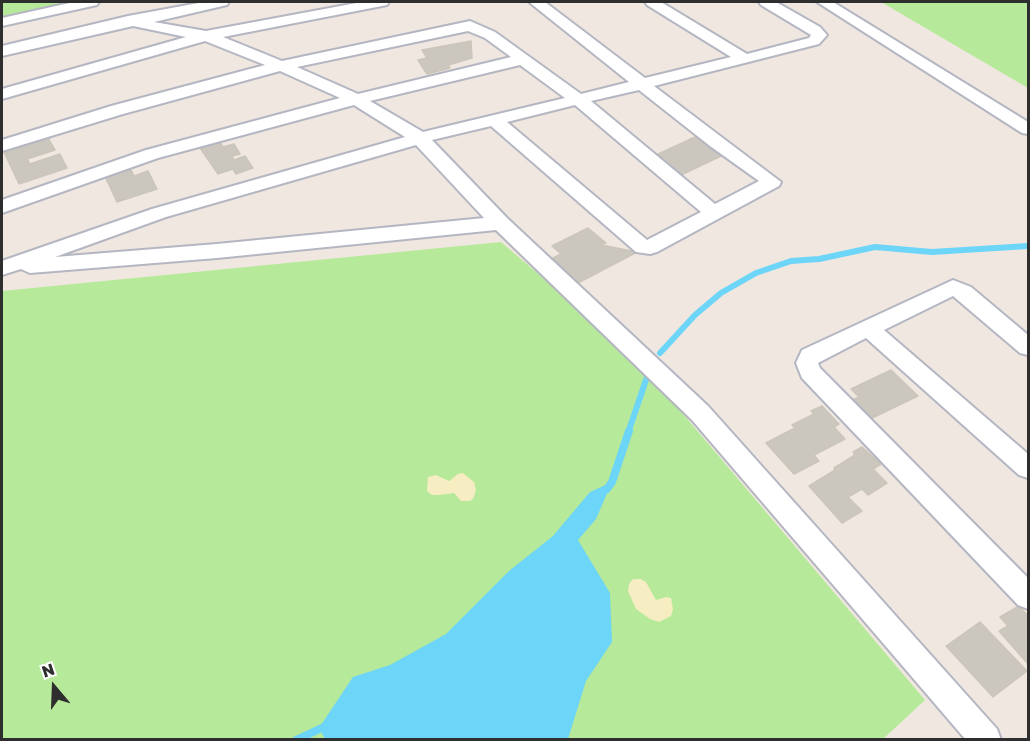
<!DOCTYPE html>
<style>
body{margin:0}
#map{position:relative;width:1030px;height:741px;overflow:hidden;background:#f0e8e0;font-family:"Golos Text",sans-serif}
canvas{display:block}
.frame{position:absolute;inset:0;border:3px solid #2e2e2e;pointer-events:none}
.north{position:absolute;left:24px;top:657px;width:60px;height:60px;-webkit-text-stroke:4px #fff;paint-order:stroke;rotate:341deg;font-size:16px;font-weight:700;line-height:24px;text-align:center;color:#2e2e2e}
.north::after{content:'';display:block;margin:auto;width:21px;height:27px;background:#2e2e2e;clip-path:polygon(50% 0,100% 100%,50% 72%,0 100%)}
</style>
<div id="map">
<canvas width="1030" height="741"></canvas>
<div class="frame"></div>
<div class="north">N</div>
</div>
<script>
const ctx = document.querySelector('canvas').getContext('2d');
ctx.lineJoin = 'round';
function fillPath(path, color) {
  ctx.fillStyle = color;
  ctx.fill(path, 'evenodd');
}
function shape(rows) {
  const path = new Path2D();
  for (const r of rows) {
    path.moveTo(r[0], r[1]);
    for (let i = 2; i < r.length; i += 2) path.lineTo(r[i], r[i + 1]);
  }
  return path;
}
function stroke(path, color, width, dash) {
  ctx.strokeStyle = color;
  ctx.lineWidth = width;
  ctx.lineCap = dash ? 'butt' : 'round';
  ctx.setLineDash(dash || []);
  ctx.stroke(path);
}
const green = shape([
 [2,2,71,2,2,16],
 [881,2,1028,2,1028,88],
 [501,242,555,288,662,389,925,700,882,740,2,740,2,291]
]);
const sand = shape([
 [463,473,474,482,476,490,473,499,470,501,461,501,454,493,439,495,432,495,427,491,428,477,436,475,449,481,458,474],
 [633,579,641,579,646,582,656,600,666,597,671,598,673,609,671,616,659,622,650,619,636,609,628,591,629,584]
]);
const water = shape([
 [612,482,596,519,578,540,610,593,612,642,586,681,568,739,325,739,319,728,353,677,390,665,446,634,509,571,553,536,590,492]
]);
const streamFar1 = shape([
 [660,353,695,315,721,293,756,273,791,261,819,259,875,247,932,252,1028,246],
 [628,433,648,374]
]);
const stream = shape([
 [607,489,612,482,629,431],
 [296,740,326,726]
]);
const building = shape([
 [471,41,472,58,448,65,450,68,427,74,418,60,427,58,422,50,471,41],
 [695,137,721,156,679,176,654,156,695,137],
 [48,138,55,150,27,159,30,164,60,154,67,168,19,184,4,152,48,138],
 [218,139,223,147,234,144,240,154,232,156,234,160,245,156,253,168,236,174,233,169,218,174,198,145,218,139],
 [128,164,134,176,148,171,157,189,117,202,103,172,128,164],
 [588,228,606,243,601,245,637,252,576,284,549,260,561,254,552,246,588,228],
 [891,370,918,396,868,420,850,401,859,397,851,389,891,370],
 [822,406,839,424,834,427,845,439,814,455,819,461,794,474,766,443,795,428,792,425,814,414,811,411,822,406],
 [862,447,881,464,873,469,887,483,868,495,862,489,848,497,862,511,842,523,809,486,835,470,834,468,855,455,853,452,862,447],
 [1019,606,1028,616,1028,664,999,631,1008,626,1000,617,1019,606],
 [980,622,1027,671,993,697,946,646,980,622]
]);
const minor = shape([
 [74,2,99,2,97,5,2,26,2,18,74,2],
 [204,2,229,2,227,5,154,22,206,31,362,2,389,2,387,5,382,6,223,37,282,61,470,21,495,32,581,94,629,82,529,2,545,2,645,78,731,57,647,5,645,2,661,2,747,54,809,38,811,35,761,5,759,2,776,2,820,27,827,35,819,44,654,86,781,182,779,186,657,252,650,254,636,252,491,126,432,140,507,218,708,406,997,729,1001,740,966,740,692,420,496,230,217,258,30,273,21,269,2,275,2,261,152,209,405,137,354,105,158,158,2,213,2,200,146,150,340,98,280,71,123,114,2,151,2,140,111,106,265,65,205,41,2,99,2,89,186,37,133,26,2,56,2,46,128,16,204,2],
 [468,31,485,38,511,57,358,94,297,67,468,31],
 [520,65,565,98,423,132,370,101,520,65],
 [639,90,710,146,759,181,715,204,591,101,639,90],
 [575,105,701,212,647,240,507,122,575,105],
 [416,145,484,218,217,244,55,257,166,217,416,145],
 [817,2,833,2,1028,122,1028,134,1022,133,817,2],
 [953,280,971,287,1028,335,1028,355,1020,353,953,296,884,330,1028,454,1028,478,1019,475,866,338,818,363,820,368,1028,578,1028,609,1018,605,802,378,796,363,802,350,953,280]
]);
fillPath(green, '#b6e999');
fillPath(sand, '#f6edc2');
fillPath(water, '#6dd5f8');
stroke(streamFar1, '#6dd5f8', 6);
stroke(stream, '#6dd5f8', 8);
fillPath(building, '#cbc7be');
stroke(building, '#ccc5b9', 1.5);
stroke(minor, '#b4b6c2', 4);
fillPath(minor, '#fff');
</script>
